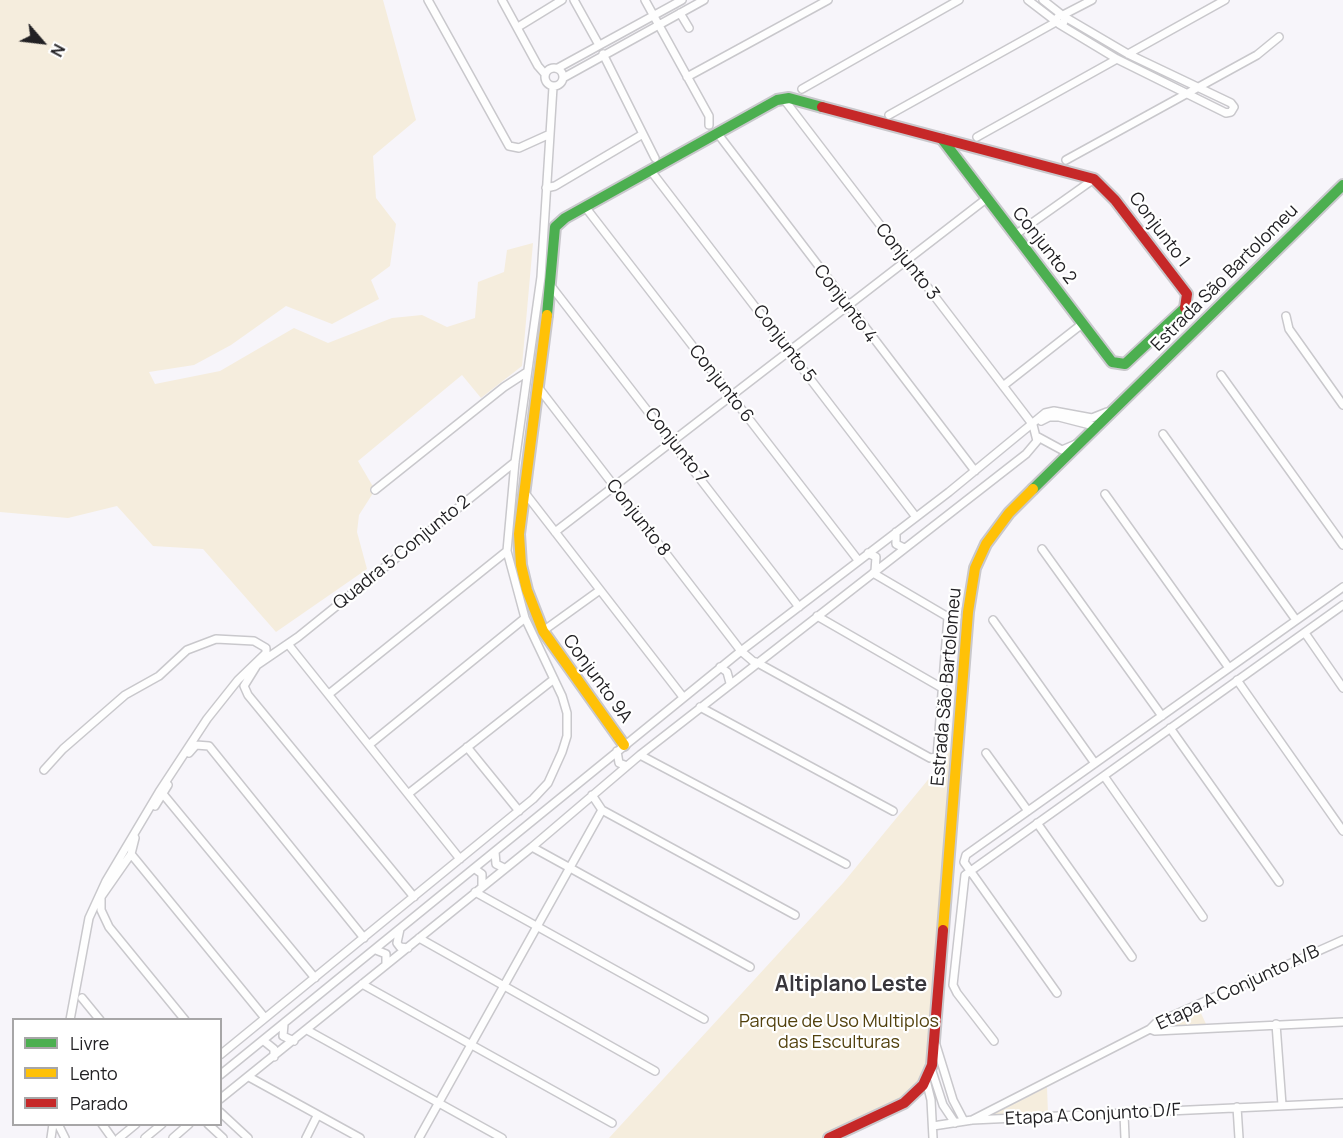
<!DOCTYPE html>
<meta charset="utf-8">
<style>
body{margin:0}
#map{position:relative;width:1343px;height:1138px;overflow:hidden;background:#f7f5fa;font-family:Manrope,sans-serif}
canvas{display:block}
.legend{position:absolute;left:12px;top:1018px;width:210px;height:108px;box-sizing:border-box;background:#fff;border:2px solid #a7a6a7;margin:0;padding:8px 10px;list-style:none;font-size:18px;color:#222124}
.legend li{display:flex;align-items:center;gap:12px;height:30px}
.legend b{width:30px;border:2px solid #a7a6a7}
.north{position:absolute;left:12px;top:12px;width:60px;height:60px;-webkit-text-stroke:4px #fff;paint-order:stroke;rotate:118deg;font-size:16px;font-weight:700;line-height:24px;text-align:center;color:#222124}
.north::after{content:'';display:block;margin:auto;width:21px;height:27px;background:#222124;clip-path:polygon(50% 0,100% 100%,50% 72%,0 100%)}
</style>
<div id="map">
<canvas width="1343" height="1138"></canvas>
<ul class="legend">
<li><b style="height:8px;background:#4caf50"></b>Livre</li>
<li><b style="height:8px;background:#ffc107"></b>Lento</li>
<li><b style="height:8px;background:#c62828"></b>Parado</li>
</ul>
<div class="north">N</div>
</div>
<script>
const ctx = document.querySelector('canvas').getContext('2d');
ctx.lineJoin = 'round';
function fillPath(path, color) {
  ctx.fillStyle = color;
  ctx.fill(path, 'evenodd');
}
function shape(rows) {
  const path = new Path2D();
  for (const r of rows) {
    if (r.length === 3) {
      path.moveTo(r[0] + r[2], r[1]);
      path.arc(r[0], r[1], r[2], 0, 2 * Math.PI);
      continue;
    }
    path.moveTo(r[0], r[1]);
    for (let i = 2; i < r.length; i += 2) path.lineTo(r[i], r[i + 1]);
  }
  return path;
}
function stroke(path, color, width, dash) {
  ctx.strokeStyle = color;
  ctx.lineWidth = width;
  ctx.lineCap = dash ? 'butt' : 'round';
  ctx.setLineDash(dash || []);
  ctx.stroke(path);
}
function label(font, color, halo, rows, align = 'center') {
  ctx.font = font + ' Manrope,sans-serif';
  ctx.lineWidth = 4.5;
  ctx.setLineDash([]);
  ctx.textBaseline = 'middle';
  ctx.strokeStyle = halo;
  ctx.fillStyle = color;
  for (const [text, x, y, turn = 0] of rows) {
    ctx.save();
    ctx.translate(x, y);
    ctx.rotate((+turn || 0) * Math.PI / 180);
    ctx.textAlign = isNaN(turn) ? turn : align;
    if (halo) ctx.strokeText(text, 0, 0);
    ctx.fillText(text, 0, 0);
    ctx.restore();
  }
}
const green = shape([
 [0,0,383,0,416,120,373,156,376,198,396,224,390,266,371,280,379,299,332,324,286,306,231,345,194,365,149,372,155,384,220,371,294,328,328,343,392,318,422,315,447,327,475,318,478,282,504,272,507,250,533,243,522,366,481,398,462,375,358,461,375,490,359,515,357,532,367,569,276,632,203,549,153,546,117,506,68,518,0,512],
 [960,737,934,1064,909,1104,840,1138,609,1138,843,883,936,770],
 [1199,1009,1206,1024,1158,1027],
 [1047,1087,1048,1114,992,1115]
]);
const street = shape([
 [428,0,509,146,519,148,550,134],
 [502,0,538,66,545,74],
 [574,0,599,45],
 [645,0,709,116,709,125],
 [1028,0,1058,23,1063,24,1065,19,1060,14,1055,21],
 [1043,0,1062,15],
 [680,13,689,28],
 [1063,15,1092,0],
 [1059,24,1117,59,1226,113,1231,112,1234,107,1231,103,1128,54,1065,17],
 [518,27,562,0],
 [603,54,655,158],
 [1128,54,1225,0],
 [554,77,9],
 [558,68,682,0],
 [687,77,828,0],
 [563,78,704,0],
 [802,89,959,0],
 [889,115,1056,22],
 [718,134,975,471],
 [977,137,1117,59],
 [1066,160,1257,55,1279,37],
 [651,171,916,517],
 [546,188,555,186,643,134],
 [586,208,858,560],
 [1015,235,1094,179],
 [551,286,799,607],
 [1286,316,1289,329,1343,405],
 [1221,375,1343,545],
 [1003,386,1082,324],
 [538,387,741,651,755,663],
 [1041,421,1049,417,1059,417,1098,427],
 [1163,434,1296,620],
 [1038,437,1062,450,1076,444],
 [375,490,504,387,527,372],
 [525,493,683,697],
 [1105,494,1229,668],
 [555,532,986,199],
 [896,532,896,544,904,548],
 [1042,549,1162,716],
 [868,553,876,557,875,571],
 [817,616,942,688],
 [993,620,1094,762],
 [543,631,600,590],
 [1305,633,1343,688],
 [288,644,460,859],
 [756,662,930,758,937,757,948,617,873,573],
 [720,667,727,672,730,683],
 [1237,680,1343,831],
 [329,694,507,551],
 [700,707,893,811],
 [1170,728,1279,882],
 [370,744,525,618],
 [467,747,519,811],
 [617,751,619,763,627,766],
 [189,753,196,745,209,746,364,938],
 [986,753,1028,811],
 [640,755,846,864],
 [44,770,63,749,125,695,159,676,187,650,216,639,254,641,266,648,266,653,238,680,207,719,159,792,106,881,89,918,70,1020],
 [1104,776,1203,917],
 [163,794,315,978],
 [408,794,554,679],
 [592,795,602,810,795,915],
 [155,806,168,785],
 [1037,823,1132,957],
 [135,838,131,854,101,897,101,910,109,927,185,1020],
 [532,847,750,967],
 [495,852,496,864,504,868],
 [131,854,265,1018],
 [475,869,482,874,482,886],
 [475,892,704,1019],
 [414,897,248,695,244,686,257,665,298,637,515,462],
 [400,929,397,943,400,947,408,948],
 [419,938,655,1071],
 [376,950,386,954,386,964],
 [362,984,612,1123],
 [1057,993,964,862,966,855,1343,587],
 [82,998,100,1020],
 [284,1024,283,1036,294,1041],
 [1276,1024,1282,1105],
 [1150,1029,1155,1031,1343,1022],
 [307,1030,502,1138],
 [264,1041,274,1049,274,1057],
 [994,1041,957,993,953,985,965,875,1343,605],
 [936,1045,953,1100,964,1121],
 [220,1055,533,799,548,783,562,752,567,736,567,713,562,696,525,618,507,551,515,462,541,277,553,87],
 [931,1068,943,1105,955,1123],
 [220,1075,741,651,949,492,1045,413,1054,411,1092,418,1107,412],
 [249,1077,360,1138],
 [926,1080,931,1100,933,1138],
 [220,1099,532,847,640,755,1026,454,1037,441,1033,425,783,98],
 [1237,1107,1239,1138],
 [220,1112,248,1138],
 [1124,1114,1125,1138],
 [972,1120,1150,1029,1156,1023,1343,940],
 [58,1124,65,1138],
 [102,1124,112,1138],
 [208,1124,223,1138],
 [933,1126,972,1120,1343,1103],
 [51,1138,53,1124],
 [119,1138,136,1124],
 [145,1138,162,1124],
 [173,1138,189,1124],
 [306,1138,317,1116],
 [419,1138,602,810]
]);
const fast = shape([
 [942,139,1112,362,1125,364,1185,308],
 [547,315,555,227,565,218,777,100,789,98,822,107],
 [1033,489,1343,185]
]);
const slow = shape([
 [547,315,519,534,521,565,527,590,543,631,624,745],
 [943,930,968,612,975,568,986,544,1009,513,1033,489]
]);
const jam = shape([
 [822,107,1094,179,1115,200,1187,294,1185,308],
 [829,1138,904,1103,923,1085,932,1065,943,930]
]);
const streetNames = [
 ["Conjunto 1",1159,230,53],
 ["Conjunto 2",1044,246,52],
 ["Conjunto 3",907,262,52],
 ["Estrada São Bartolomeu",1225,278,-45],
 ["Conjunto 4",845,304,53],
 ["Conjunto 5",784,344,53],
 ["Conjunto 6",721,384,52],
 ["Conjunto 7",676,446,52],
 ["Conjunto 8",638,518,52],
 ["Quadra 5 Conjunto 2",402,553,-39],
 ["Conjunto 9A",597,679,54],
 ["Estrada São Bartolomeu",947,687,-85],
 ["Etapa A Conjunto A/B",1238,988,-25],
 ["Etapa A Conjunto D/F",1093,1115,-3]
];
const parkNames = [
 ["Parque de Uso Multiplos",839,1022],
 ["das Esculturas",839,1043]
];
const quarterNames = [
 ["Altiplano Leste",851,985]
];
fillPath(green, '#f5eddd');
stroke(street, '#c9c8cc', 10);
stroke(fast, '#c9c8cc', 14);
stroke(slow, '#c9c8cc', 14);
stroke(jam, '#c9c8cc', 14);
stroke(street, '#fefefe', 7);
stroke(fast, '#4caf50', 10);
stroke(slow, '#ffc107', 10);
stroke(jam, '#c62828', 10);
label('18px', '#222124', '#fff', streetNames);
label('18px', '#52410d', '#fff', parkNames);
label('bold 21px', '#38363c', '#fff', quarterNames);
</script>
